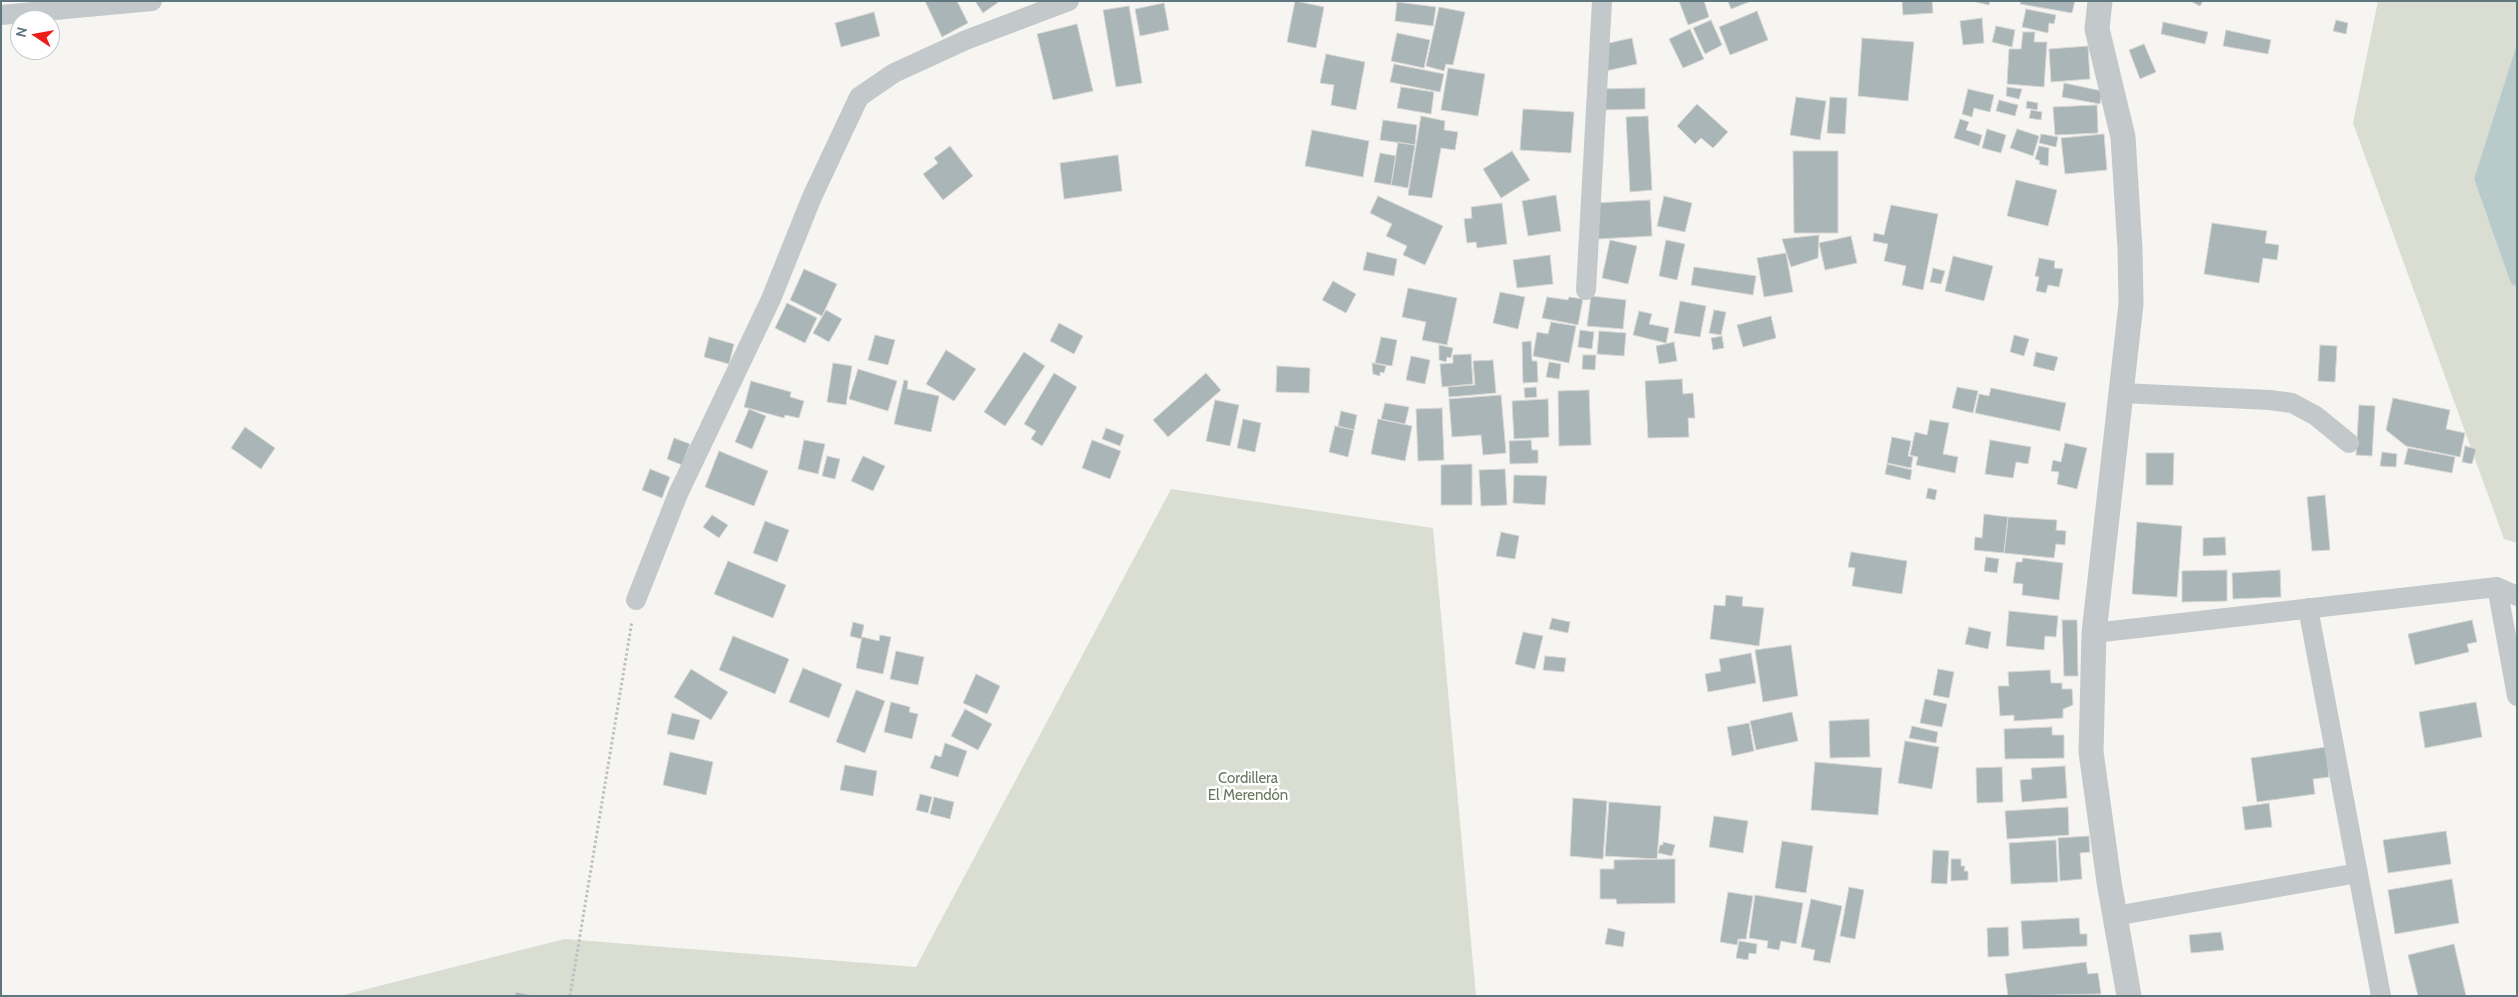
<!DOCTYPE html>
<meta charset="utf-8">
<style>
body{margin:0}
#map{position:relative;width:2518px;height:997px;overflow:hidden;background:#f6f5f2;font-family:Cabin,sans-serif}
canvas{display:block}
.frame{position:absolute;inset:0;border:2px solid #5f787f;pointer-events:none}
.north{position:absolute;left:10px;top:10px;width:50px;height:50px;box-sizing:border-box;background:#fff;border:1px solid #bfc9cc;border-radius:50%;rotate:282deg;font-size:14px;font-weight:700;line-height:20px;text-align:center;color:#5f787f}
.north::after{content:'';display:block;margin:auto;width:18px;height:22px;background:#ee1d1a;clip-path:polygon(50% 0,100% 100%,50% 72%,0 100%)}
</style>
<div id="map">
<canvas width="2518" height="997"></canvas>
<div class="frame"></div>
<div class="north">N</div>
</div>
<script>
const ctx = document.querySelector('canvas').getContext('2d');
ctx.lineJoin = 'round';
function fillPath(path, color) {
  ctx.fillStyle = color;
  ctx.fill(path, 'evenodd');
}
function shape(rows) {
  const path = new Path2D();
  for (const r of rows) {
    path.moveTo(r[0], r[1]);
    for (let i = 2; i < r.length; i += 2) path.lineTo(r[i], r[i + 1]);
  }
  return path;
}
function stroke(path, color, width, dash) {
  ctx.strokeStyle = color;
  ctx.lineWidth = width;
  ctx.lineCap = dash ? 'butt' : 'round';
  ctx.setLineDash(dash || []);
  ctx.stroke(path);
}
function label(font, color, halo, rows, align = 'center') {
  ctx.font = font + ' Cabin,sans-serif';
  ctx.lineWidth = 5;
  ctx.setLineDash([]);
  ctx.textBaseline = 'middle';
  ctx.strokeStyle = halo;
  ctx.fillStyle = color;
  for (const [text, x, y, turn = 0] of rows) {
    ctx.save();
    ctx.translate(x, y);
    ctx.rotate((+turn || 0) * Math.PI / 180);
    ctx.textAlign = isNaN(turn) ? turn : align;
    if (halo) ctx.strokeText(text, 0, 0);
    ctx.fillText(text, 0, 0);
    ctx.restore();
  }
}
const green = shape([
 [2378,1,2517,1,2516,52,2474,179,2511,284,2517,287,2517,543,2504,539,2353,123],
 [1171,489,1433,528,1476,996,339,996,565,939,916,967]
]);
const water = shape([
 [2517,44,2517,287,2511,284,2474,179]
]);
const building = shape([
 [925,1,957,1,968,23,942,37,925,1],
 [975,1,1000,1,983,13,975,1],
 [1295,1,1324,7,1316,48,1287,42,1295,1],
 [1679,1,1704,1,1709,17,1688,25,1679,1],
 [1728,1,1749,1,1749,2,1731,9,1728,1],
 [1902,1,1932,1,1933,13,1903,15,1902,1],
 [1971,1,1990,1,1989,5,1971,1],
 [2021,1,2075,1,2072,13,2020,4,2021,1],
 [2190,1,2203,1,2200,6,2190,1],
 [1397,2,1436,7,1433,26,1395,21,1397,2],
 [1164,3,1169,30,1140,36,1135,9,1164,3],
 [1129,6,1142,83,1116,87,1103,10,1129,6],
 [1439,7,1465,12,1453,65,1446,64,1444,71,1426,66,1439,7],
 [2026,9,2056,15,2054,24,2049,23,2048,33,2022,27,2026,9],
 [1757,11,1768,40,1730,55,1719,27,1757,11],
 [874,12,880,36,841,47,835,23,874,12],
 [1982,18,1984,43,1963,45,1960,21,1982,18],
 [1711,20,1722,45,1705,54,1693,28,1711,20],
 [2336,20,2348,23,2346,34,2333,31,2336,20],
 [2163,22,2208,32,2205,44,2161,34,2163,22],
 [1077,24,1093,91,1053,100,1037,34,1077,24],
 [1996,26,2015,30,2012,47,1992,42,1996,26],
 [1690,29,1704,59,1683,68,1669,39,1690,29],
 [2226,30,2271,40,2268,54,2223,46,2226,30],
 [2023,32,2035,32,2034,42,2047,42,2044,87,2007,84,2009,49,2021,49,2023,32],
 [1397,33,1430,40,1424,68,1391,61,1397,33],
 [1632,38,1637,64,1606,71,1600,45,1632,38],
 [1862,38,1914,42,1908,101,1858,96,1862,38],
 [2144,44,2156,72,2140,79,2129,50,2144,44],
 [2088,46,2090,79,2051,82,2049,49,2088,46],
 [1326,54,1365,62,1356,110,1331,105,1334,85,1320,83,1326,54],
 [1394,64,1444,74,1440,92,1390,82,1394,64],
 [1448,68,1485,74,1478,116,1441,110,1448,68],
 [2064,83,2102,91,2100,104,2062,97,2064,83],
 [1401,87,1434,92,1431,114,1397,108,1401,87],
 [2007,87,2022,89,2019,99,2006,96,2007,87],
 [1645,88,1645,109,1599,110,1598,89,1645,88],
 [1968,89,1994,95,1990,112,1974,108,1972,117,1962,114,1968,89],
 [1796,97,1826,101,1820,140,1790,135,1796,97],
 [1830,97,1847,98,1845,134,1827,133,1830,97],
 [1999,100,2018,105,2015,116,1996,111,1999,100],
 [2027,101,2038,103,2037,110,2026,108,2027,101],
 [1697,104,1728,132,1713,148,1701,138,1695,144,1677,126,1697,104],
 [2097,105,2098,133,2055,135,2053,107,2097,105],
 [1523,109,1574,112,1571,153,1520,150,1523,109],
 [2031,110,2042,112,2041,120,2029,118,2031,110],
 [1421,116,1445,121,1444,130,1458,132,1455,150,1441,148,1432,198,1408,195,1421,116],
 [1648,116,1652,190,1630,192,1626,117,1648,116],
 [1960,119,1969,122,1966,130,1982,135,1979,146,1954,138,1960,119],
 [1383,120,1417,125,1415,145,1380,140,1383,120],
 [1987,129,2006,135,2001,153,1982,148,1987,129],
 [2017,129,2039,136,2033,156,2010,148,2017,129],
 [1312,130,1369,141,1363,177,1305,166,1312,130],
 [2041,134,2058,137,2056,147,2039,143,2041,134],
 [2104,134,2107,170,2065,174,2061,138,2104,134],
 [1398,142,1415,145,1408,188,1391,185,1398,142],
 [950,146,973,176,943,200,923,174,938,163,934,158,950,146],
 [2039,146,2049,148,2048,166,2039,164,2040,161,2035,159,2039,146],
 [1512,151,1530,180,1501,198,1483,169,1512,151],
 [1793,151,1838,151,1838,233,1794,233,1793,151],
 [1380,153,1396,156,1391,185,1374,182,1380,153],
 [1118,155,1122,191,1064,199,1060,163,1118,155],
 [2016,180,2057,190,2048,226,2007,216,2016,180],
 [1556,195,1561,231,1528,236,1522,201,1556,195],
 [1378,196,1443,226,1425,265,1403,255,1407,246,1386,236,1392,224,1370,213,1378,196],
 [1664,196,1692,203,1685,232,1657,226,1664,196],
 [1650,200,1652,236,1597,239,1595,203,1650,200],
 [1502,203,1507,244,1477,248,1476,242,1467,243,1464,219,1472,218,1471,207,1502,203],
 [1891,205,1938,214,1923,290,1902,285,1906,266,1884,261,1888,244,1873,241,1874,233,1884,235,1891,205],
 [2212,223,2267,231,2265,243,2279,245,2277,260,2263,258,2259,283,2204,274,2212,223],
 [1819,235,1818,258,1791,267,1782,239,1819,235],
 [1851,236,1857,263,1825,270,1819,243,1851,236],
 [1610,240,1637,246,1628,284,1602,278,1610,240],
 [1666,240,1685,244,1677,280,1659,276,1666,240],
 [1367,252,1397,259,1394,276,1363,270,1367,252],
 [1786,253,1793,292,1764,297,1757,258,1786,253],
 [1550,255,1553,284,1517,288,1513,260,1550,255],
 [1953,256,1993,266,1984,301,1945,291,1953,256],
 [2039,258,2055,261,2054,268,2063,269,2059,287,2048,285,2046,293,2036,291,2039,277,2035,276,2039,258],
 [1694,267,1756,276,1753,295,1691,285,1694,267],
 [1933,268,1945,271,1941,284,1930,282,1933,268],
 [804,269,837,284,822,316,790,300,804,269],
 [1333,281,1356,294,1346,313,1322,300,1333,281],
 [1408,288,1457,298,1447,345,1422,340,1426,322,1402,317,1408,288],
 [1500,292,1525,297,1518,329,1493,323,1500,292],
 [1591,296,1626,300,1623,329,1587,326,1591,296],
 [1547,297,1568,300,1569,297,1583,299,1578,325,1542,318,1547,297],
 [1680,301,1706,306,1700,337,1674,333,1680,301],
 [787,303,817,318,805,343,775,328,787,303],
 [826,310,842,319,829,342,813,333,826,310],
 [1714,310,1726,312,1721,335,1709,333,1714,310],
 [1639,311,1652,314,1649,324,1669,328,1666,343,1633,335,1639,311],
 [1771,316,1776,338,1743,347,1737,325,1771,316],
 [1551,322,1576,326,1569,363,1533,356,1537,332,1548,334,1551,322],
 [1059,323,1083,336,1074,354,1050,341,1059,323],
 [1580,330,1594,332,1592,349,1578,347,1580,330],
 [1599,331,1626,333,1624,356,1597,354,1599,331],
 [875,335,895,340,888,365,868,360,875,335],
 [2014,335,2029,339,2024,356,2010,352,2014,335],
 [1722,336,1724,348,1713,350,1711,338,1722,336],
 [709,337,734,344,729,364,704,357,709,337],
 [1381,337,1397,340,1392,366,1375,363,1381,337],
 [1531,341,1532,361,1537,361,1538,382,1523,383,1522,342,1531,341],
 [1674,342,1677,361,1659,364,1656,346,1674,342],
 [1439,345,1453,348,1451,358,1447,357,1446,362,1439,360,1439,345],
 [2320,345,2337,346,2335,382,2318,381,2320,345],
 [946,350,976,369,954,401,926,384,946,350],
 [1024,352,1045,366,1005,426,984,412,1024,352],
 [2036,352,2058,357,2054,371,2033,366,2036,352],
 [1471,354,1473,384,1442,387,1440,364,1453,363,1453,355,1471,354],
 [1583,355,1596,355,1595,370,1582,369,1583,355],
 [1411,356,1430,360,1425,384,1406,380,1411,356],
 [1493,360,1496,393,1449,397,1448,387,1475,385,1473,361,1493,360],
 [1549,362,1561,364,1559,379,1546,377,1549,362],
 [833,363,852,366,846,405,827,402,833,363],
 [1372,363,1386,366,1384,373,1380,372,1380,376,1373,374,1372,363],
 [1277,366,1310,368,1309,393,1276,392,1277,366],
 [858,369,897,381,888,411,849,399,858,369],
 [1054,373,1077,387,1042,446,1031,439,1036,431,1024,424,1054,373],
 [1206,373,1221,390,1168,437,1153,420,1206,373],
 [1682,379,1683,394,1693,393,1695,418,1688,418,1689,437,1648,438,1645,381,1682,379],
 [904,380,908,381,907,389,939,396,931,432,894,424,904,380],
 [751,381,791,392,790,397,804,401,799,418,785,415,784,418,744,407,751,381],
 [1536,387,1537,397,1525,398,1524,388,1536,387],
 [1957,387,1978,391,1973,413,1952,408,1957,387],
 [1991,388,2066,403,2060,431,1975,413,1979,394,1989,396,1991,388],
 [1589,390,1591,445,1559,446,1558,391,1589,390],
 [1501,395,1506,453,1483,455,1481,435,1452,437,1449,399,1501,395],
 [2393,398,2450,410,2446,429,2465,433,2460,457,2406,446,2386,430,2393,398],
 [1548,399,1549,437,1514,439,1512,401,1548,399],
 [1215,400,1239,405,1230,446,1206,441,1215,400],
 [1385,403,1409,407,1405,424,1381,419,1385,403],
 [2359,405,2375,406,2372,456,2356,455,2359,405],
 [1442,408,1444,460,1418,461,1416,409,1442,408],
 [749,409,766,416,752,449,735,442,749,409],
 [1341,411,1357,415,1354,430,1338,426,1341,411],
 [1243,419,1261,423,1255,452,1237,448,1243,419],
 [1378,419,1412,426,1405,461,1371,454,1378,419],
 [1930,420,1949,423,1943,454,1958,457,1955,473,1916,465,1918,457,1910,455,1915,432,1927,435,1930,420],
 [1335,426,1354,430,1348,457,1329,452,1335,426],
 [245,427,275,448,261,469,231,448,245,427],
 [1106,428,1124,435,1120,446,1102,439,1106,428],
 [1892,437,1911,441,1908,456,1913,457,1911,468,1887,463,1892,437],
 [674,438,690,444,682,465,667,459,674,438],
 [804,440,825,444,818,474,798,469,804,440],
 [1092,440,1121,451,1110,479,1082,468,1092,440],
 [1531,440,1532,450,1538,450,1538,463,1510,464,1509,441,1531,440],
 [1990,440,2031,447,2028,464,2016,462,2013,478,1985,474,1990,440],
 [2065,443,2087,448,2077,489,2057,484,2059,472,2051,471,2053,460,2061,462,2065,443],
 [2465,446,2476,449,2472,464,2462,462,2465,446],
 [2408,448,2455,457,2452,473,2404,464,2408,448],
 [719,451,768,471,754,506,705,487,719,451],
 [2382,452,2397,454,2396,467,2380,466,2382,452],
 [2146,453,2174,453,2173,485,2146,485,2146,453],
 [827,456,840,459,835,479,822,476,827,456],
 [863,456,885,466,873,491,851,481,863,456],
 [1472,464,1472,505,1441,505,1441,465,1472,464],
 [1887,464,1912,470,1910,480,1885,474,1887,464],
 [650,469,670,477,662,498,642,490,650,469],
 [1505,469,1507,505,1481,506,1479,470,1505,469],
 [1514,475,1547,476,1545,505,1513,503,1514,475],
 [1928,488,1937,490,1935,500,1926,498,1928,488],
 [2325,495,2330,550,2312,551,2307,497,2325,495],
 [1984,514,2008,517,2004,553,1974,550,1975,537,1982,538,1984,514],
 [712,515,728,525,719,538,703,527,712,515],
 [2008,517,2057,520,2056,530,2066,531,2065,545,2056,544,2054,558,2004,553,2008,517],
 [765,521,789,530,777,562,753,553,765,521],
 [2137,522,2182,526,2177,597,2132,594,2137,522],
 [1501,532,1519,536,1515,559,1496,556,1501,532],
 [2225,537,2226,555,2203,556,2203,538,2225,537],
 [1851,552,1907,561,1902,594,1852,586,1855,568,1848,567,1851,552],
 [1986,557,1999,559,1997,573,1984,571,1986,557],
 [2023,558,2063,563,2059,600,2022,595,2023,584,2013,583,2016,562,2022,562,2023,558],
 [728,561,786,585,773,618,714,594,728,561],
 [2227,570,2227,601,2182,602,2182,571,2227,570],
 [2280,570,2281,597,2233,599,2232,573,2280,570],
 [1726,595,1743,597,1742,606,1764,608,1759,646,1710,639,1714,605,1725,606,1726,595],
 [2009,611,2058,616,2056,637,2045,636,2044,650,2006,646,2009,611],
 [1552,618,1570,622,1568,633,1549,629,1552,618],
 [2062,620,2077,620,2078,676,2064,676,2062,620],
 [2472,620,2477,642,2467,644,2469,652,2415,665,2408,634,2472,620],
 [853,622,864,625,861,639,850,636,853,622],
 [1969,627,1991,632,1988,649,1965,644,1969,627],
 [1523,632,1543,636,1535,669,1515,664,1523,632],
 [880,635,891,637,883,674,856,668,862,637,879,641,880,635],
 [733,636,789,659,775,694,719,670,733,636],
 [1791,645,1798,696,1763,702,1755,650,1791,645],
 [896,651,924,657,918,685,890,679,896,651],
 [1751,653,1756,683,1708,692,1705,674,1721,671,1719,659,1751,653],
 [1545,656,1566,658,1564,672,1543,670,1545,656],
 [803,668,842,684,829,718,789,702,803,668],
 [691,669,728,692,711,720,674,697,691,669],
 [1938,669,1954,672,1949,698,1933,695,1938,669],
 [2050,670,2051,683,2062,683,2062,689,2072,689,2073,705,2063,709,2063,718,2014,721,2014,715,2000,716,1998,686,2009,686,2008,672,2050,670],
 [976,674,1000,686,987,714,963,703,976,674],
 [856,690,885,701,865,753,836,742,856,690],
 [1925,699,1947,704,1942,727,1920,723,1925,699],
 [891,702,910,707,909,712,918,714,912,739,884,732,891,702],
 [2476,702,2482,737,2425,748,2419,712,2476,702],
 [965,709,992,724,978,750,951,736,965,709],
 [1792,712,1798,741,1756,750,1750,721,1792,712],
 [672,713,700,720,694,740,667,734,672,713],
 [1869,719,1870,757,1830,758,1829,721,1869,719],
 [1749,723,1754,751,1732,756,1727,727,1749,723],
 [1912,726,1938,732,1936,743,1909,738,1912,726],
 [2052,727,2052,735,2064,735,2064,758,2005,759,2004,729,2052,727],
 [1905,741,1939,747,1932,789,1898,783,1905,741],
 [945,743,967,751,958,777,930,768,935,755,941,757,945,743],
 [2326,747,2329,777,2313,779,2315,794,2257,802,2251,758,2326,747],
 [670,752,713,762,706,795,663,785,670,752],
 [1815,762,1882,768,1878,815,1811,810,1815,762],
 [845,765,877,771,873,796,840,790,845,765],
 [2065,766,2067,798,2022,802,2020,780,2032,779,2031,768,2065,766],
 [2002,767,2003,802,1977,803,1976,768,2002,767],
 [920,794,932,797,928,813,916,810,920,794],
 [934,797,954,802,950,819,930,814,934,797],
 [1573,798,1607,801,1603,859,1570,856,1573,798],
 [1609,802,1661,806,1657,859,1605,856,1609,802],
 [2269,803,2272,827,2245,830,2242,807,2269,803],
 [2068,807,2069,835,2007,839,2005,811,2068,807],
 [1714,816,1748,821,1743,853,1709,847,1714,816],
 [2446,831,2451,864,2388,873,2383,840,2446,831],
 [2089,836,2090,852,2080,853,2082,879,2060,881,2058,838,2089,836],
 [2056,840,2058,882,2011,884,2009,843,2056,840],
 [1782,841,1813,846,1806,893,1775,888,1782,841],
 [1663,842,1675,845,1672,856,1658,853,1660,845,1663,845,1663,842],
 [1933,850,1949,851,1947,884,1931,883,1933,850],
 [1675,859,1675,903,1617,904,1616,899,1600,899,1600,869,1614,869,1614,860,1675,859],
 [1951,859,1961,859,1961,866,1965,866,1964,871,1968,871,1968,880,1951,881,1951,859],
 [2452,879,2459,923,2395,934,2388,890,2452,879],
 [1849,887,1864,890,1855,939,1840,936,1849,887],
 [1728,892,1753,896,1746,939,1738,939,1737,945,1720,942,1728,892],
 [1755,895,1803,903,1796,944,1781,941,1779,950,1767,948,1768,941,1749,938,1755,895],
 [1811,899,1842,906,1830,963,1813,960,1815,950,1801,947,1811,899],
 [2079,918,2080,934,2087,934,2087,946,2023,949,2021,921,2079,918],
 [2008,927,2009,956,1988,957,1987,928,2008,927],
 [1608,928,1625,932,1623,947,1605,944,1608,928],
 [2221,932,2224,950,2191,953,2189,935,2221,932],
 [1739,941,1757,944,1756,954,1749,953,1748,960,1736,958,1739,941],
 [2454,944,2466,996,2418,996,2408,955,2454,944],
 [2086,962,2088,974,2098,973,2101,994,2008,996,2005,974,2086,962],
 [516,992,535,996,515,996,516,992]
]);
const path = shape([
 [570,996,632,621]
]);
const minor = shape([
 [1,15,152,1],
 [1586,290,1602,1],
 [2122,393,2270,400,2292,403,2316,416,2349,443],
 [2497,587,2517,696],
 [636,600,678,494,771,299,812,197,859,97,894,73,966,40,1069,1],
 [2308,608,2381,996],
 [2094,633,2497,587,2517,596],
 [2115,916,2358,873]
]);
const tertiary = shape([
 [2100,1,2097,29,2123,137,2130,249,2131,304,2094,633,2091,752,2109,882,2129,996]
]);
const parkNames = [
 ["Cordillera",1248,779],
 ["El Merendón",1248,796]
];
fillPath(green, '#daded2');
fillPath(water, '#b9cacb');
fillPath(building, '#a9b5b7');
stroke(building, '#d7d6d4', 1);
stroke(path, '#bcc0c1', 3, [2.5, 2.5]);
stroke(minor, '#c3c9ca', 20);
stroke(tertiary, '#c3c9ca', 25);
label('15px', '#68775e', '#fff', parkNames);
</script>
